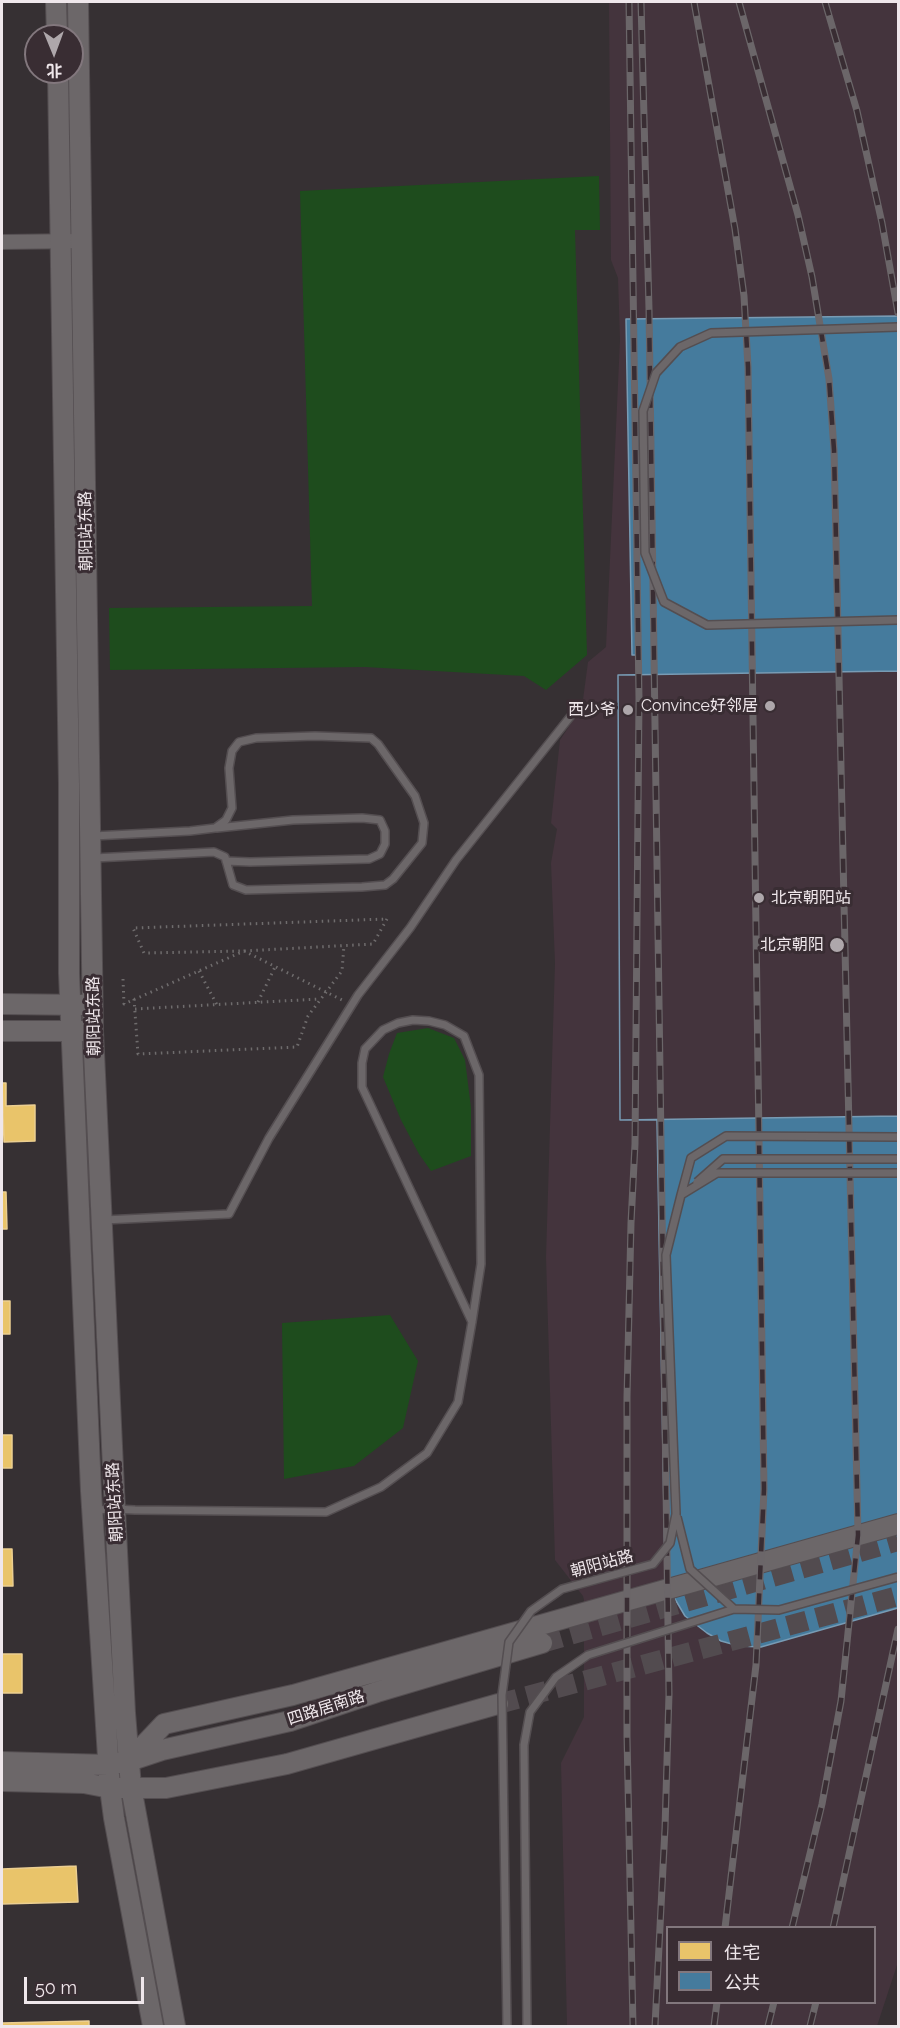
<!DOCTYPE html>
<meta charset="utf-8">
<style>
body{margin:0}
#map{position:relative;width:900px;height:2028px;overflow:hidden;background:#363033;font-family:Raleway,"Noto Sans SC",sans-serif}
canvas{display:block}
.frame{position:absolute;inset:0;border:3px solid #efe7eb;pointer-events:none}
.legend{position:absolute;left:666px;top:1926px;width:210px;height:78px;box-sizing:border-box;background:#392d33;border:2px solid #82777d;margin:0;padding:8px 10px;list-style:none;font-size:18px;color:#efe7eb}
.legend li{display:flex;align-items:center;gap:12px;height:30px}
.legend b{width:30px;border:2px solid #82777d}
.north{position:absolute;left:24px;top:24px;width:60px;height:60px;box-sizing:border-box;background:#392d33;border:2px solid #82777d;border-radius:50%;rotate:179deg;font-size:16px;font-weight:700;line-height:24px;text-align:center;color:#efe7eb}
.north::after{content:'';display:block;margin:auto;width:21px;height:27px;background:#aea7ab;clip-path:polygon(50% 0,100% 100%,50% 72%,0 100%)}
.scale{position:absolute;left:24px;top:1977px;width:120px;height:27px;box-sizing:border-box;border:3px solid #efe7eb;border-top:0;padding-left:8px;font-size:18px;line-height:21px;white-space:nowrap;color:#efe7eb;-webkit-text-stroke:4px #392d33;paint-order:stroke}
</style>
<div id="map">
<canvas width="900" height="2028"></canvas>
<div class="frame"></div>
<ul class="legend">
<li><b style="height:16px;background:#e9c46a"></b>住宅</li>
<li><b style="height:16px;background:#457b9d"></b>公共</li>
</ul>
<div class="north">北</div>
<div class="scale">50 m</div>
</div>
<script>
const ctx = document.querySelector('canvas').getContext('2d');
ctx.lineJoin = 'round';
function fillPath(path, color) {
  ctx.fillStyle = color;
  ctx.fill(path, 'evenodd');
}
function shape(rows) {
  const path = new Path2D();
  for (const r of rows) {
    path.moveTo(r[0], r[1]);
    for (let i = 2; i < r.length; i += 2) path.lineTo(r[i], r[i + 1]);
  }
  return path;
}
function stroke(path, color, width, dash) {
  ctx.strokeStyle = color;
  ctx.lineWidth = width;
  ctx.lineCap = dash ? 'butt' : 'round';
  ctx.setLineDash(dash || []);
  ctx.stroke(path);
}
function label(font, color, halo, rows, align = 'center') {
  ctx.font = font + ' Raleway,"Noto Sans SC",sans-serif';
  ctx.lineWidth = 6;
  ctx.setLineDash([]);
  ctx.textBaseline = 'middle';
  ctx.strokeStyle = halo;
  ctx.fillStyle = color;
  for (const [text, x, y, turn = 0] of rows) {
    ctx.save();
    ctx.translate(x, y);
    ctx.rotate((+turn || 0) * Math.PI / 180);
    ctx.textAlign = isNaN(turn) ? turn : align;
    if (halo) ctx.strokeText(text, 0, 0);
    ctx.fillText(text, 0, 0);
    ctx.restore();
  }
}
const built = shape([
 [609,2,898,2,898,1962,877,2026,567,2026,561,1763,584,1717,584,1600,583,1596,555,1560,546,1257,555,963,551,863,557,829,551,823,560,740,582,707,588,662,606,647,620,340,618,278,611,260],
 [668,1928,874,1928,874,2002,668,2002]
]);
const green = shape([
 [599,176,600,230,575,230,587,655,546,690,524,676,365,667,110,670,109,608,312,606,300,191],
 [428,1028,454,1038,465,1060,471,1108,471,1156,431,1171,419,1154,401,1120,383,1077,389,1054,397,1033],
 [390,1315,418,1361,403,1428,354,1466,284,1479,282,1323]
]);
const homes = shape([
 [2,1083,6,1083,6,1106,35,1105,35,1141,4,1142,2,1083],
 [2,1192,6,1192,7,1229,2,1229,2,1192],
 [2,1301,10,1301,10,1334,2,1334,2,1301],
 [2,1435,12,1435,12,1468,2,1468,2,1435],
 [2,1549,12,1549,13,1586,2,1586,2,1549],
 [2,1654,22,1654,22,1693,2,1693,2,1654],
 [76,1866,78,1902,2,1904,2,1869,76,1866],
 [89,2021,89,2026,2,2026,2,2023,89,2021]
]);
const public = shape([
 [898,316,898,1608,761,1647,739,1646,721,1641,707,1633,685,1616,672,1594,665,1567,657,1120,620,1120,618,675,640,675,640,655,632,655,626,319,898,316],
 [898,671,898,1116,620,1120,618,675,898,671]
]);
const secondaryTunnel = shape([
 [542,1643,898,1541],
 [498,1704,898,1596]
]);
const path = shape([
 [387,919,373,944,244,951,144,953,133,928,387,919],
 [199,971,217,1005],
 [123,979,124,1004,244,951,342,1000],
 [134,999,138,1054,297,1047,308,1016,342,971,344,945],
 [258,1002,275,967],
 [135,1009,319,999]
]);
const lane = shape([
 [217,828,293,820,362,818,380,820,385,831,385,844,380,854,369,859,250,862,226,861],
 [93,836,190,831,215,828,226,820,232,808,229,768,232,751,239,742,256,738,315,736,371,738,378,744,415,796,424,823,422,843,393,879,385,885,362,887,246,890,233,885,225,857,214,852,94,858],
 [104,1220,229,1214,269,1138,358,995,410,928,456,860,570,717],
 [95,1510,115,1509,135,1510,326,1512,381,1487,427,1453,458,1402,472,1322,481,1264,479,1075,464,1036,445,1025,429,1021,413,1020,398,1023,383,1030,365,1049,362,1063,362,1087,472,1322]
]);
const street = shape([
 [2,242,82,241]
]);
const secondary = shape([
 [56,2,57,36],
 [78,2,93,1031,114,1490,125,1713,131,1787,175,2026],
 [58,72,69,785,69,973,91,1491,110,1788,114,1818,153,2026],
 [2,1004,84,1005],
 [2,1031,86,1031],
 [129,1761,164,1724,293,1695,898,1524],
 [2,1762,108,1765,129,1761,162,1750,290,1721,377,1692,542,1643],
 [2,1781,84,1783,110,1788,166,1788,287,1764,498,1704]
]);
const rail = shape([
 [629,2,639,699,635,1144,631,1223,627,1397,627,1736,633,2026],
 [641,2,649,309,669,1694,665,1828,655,2026],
 [694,2,735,229,744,296,748,367,764,1489,756,1665,725,1928],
 [739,2,798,215,812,277,829,379,834,450,858,1535,841,1701,822,1804,792,1928],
 [825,2,857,111,882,223,898,313],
 [833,1928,898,1629],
 [714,2026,717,2002],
 [768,2026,774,2002],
 [810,2026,816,2002]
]);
const laneBridge = shape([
 [898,327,711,333,680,347,656,373,643,411,645,553,664,602,707,625,898,620],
 [697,1182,723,1159,898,1159],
 [681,1195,691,1158,726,1136,898,1137],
 [677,1517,690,1569,734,1609],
 [507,2026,502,1695,509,1642,531,1611,562,1589,653,1564,670,1543,676,1514,666,1255,681,1195,717,1173,898,1173],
 [527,2026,524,1745,530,1712,556,1677,588,1655,734,1609,779,1610,898,1577]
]);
const markers = [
 [770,706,6,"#aea7ab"],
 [628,710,6,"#aea7ab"],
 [759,898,6,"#aea7ab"],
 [837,945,8,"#aea7ab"]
];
const streetNames = [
 ["朝阳站东路",86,531,-91],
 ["朝阳站东路",94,1016,-91],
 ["朝阳站东路",115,1502,-93],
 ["朝阳站路",602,1564,-15],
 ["四路居南路",326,1708,-18]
];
const poiNames = [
 ["Convince好邻居",758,706],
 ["西少爷",616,710],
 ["北京朝阳站",771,898,"left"],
 ["北京朝阳",824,945]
];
fillPath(built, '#44343d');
fillPath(green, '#1e4c1d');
fillPath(homes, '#e9c46a');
stroke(homes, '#ebce91', 1.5);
fillPath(public, '#457b9d');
stroke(public, '#789bb4', 1.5);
stroke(secondaryTunnel, '#524b4f', 20, [20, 10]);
stroke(lane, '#544e51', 10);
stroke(street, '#544e51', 16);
stroke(secondary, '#544e51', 22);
stroke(path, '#6f6c6d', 3, [1.5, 4.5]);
stroke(lane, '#6c6769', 7);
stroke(street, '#6c6769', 14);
stroke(secondary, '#6c6769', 20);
stroke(rail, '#6b6669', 7);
stroke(rail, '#392d33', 4.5, [14]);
stroke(laneBridge, '#544e51', 10, []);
stroke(laneBridge, '#6c6769', 7);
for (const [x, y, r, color] of markers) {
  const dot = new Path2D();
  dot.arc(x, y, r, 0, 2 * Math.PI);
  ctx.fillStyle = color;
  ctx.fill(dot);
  stroke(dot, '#392d33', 2);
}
label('16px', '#efe7eb', '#392d33', streetNames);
label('16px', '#efe7eb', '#392d33', poiNames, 'right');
</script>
